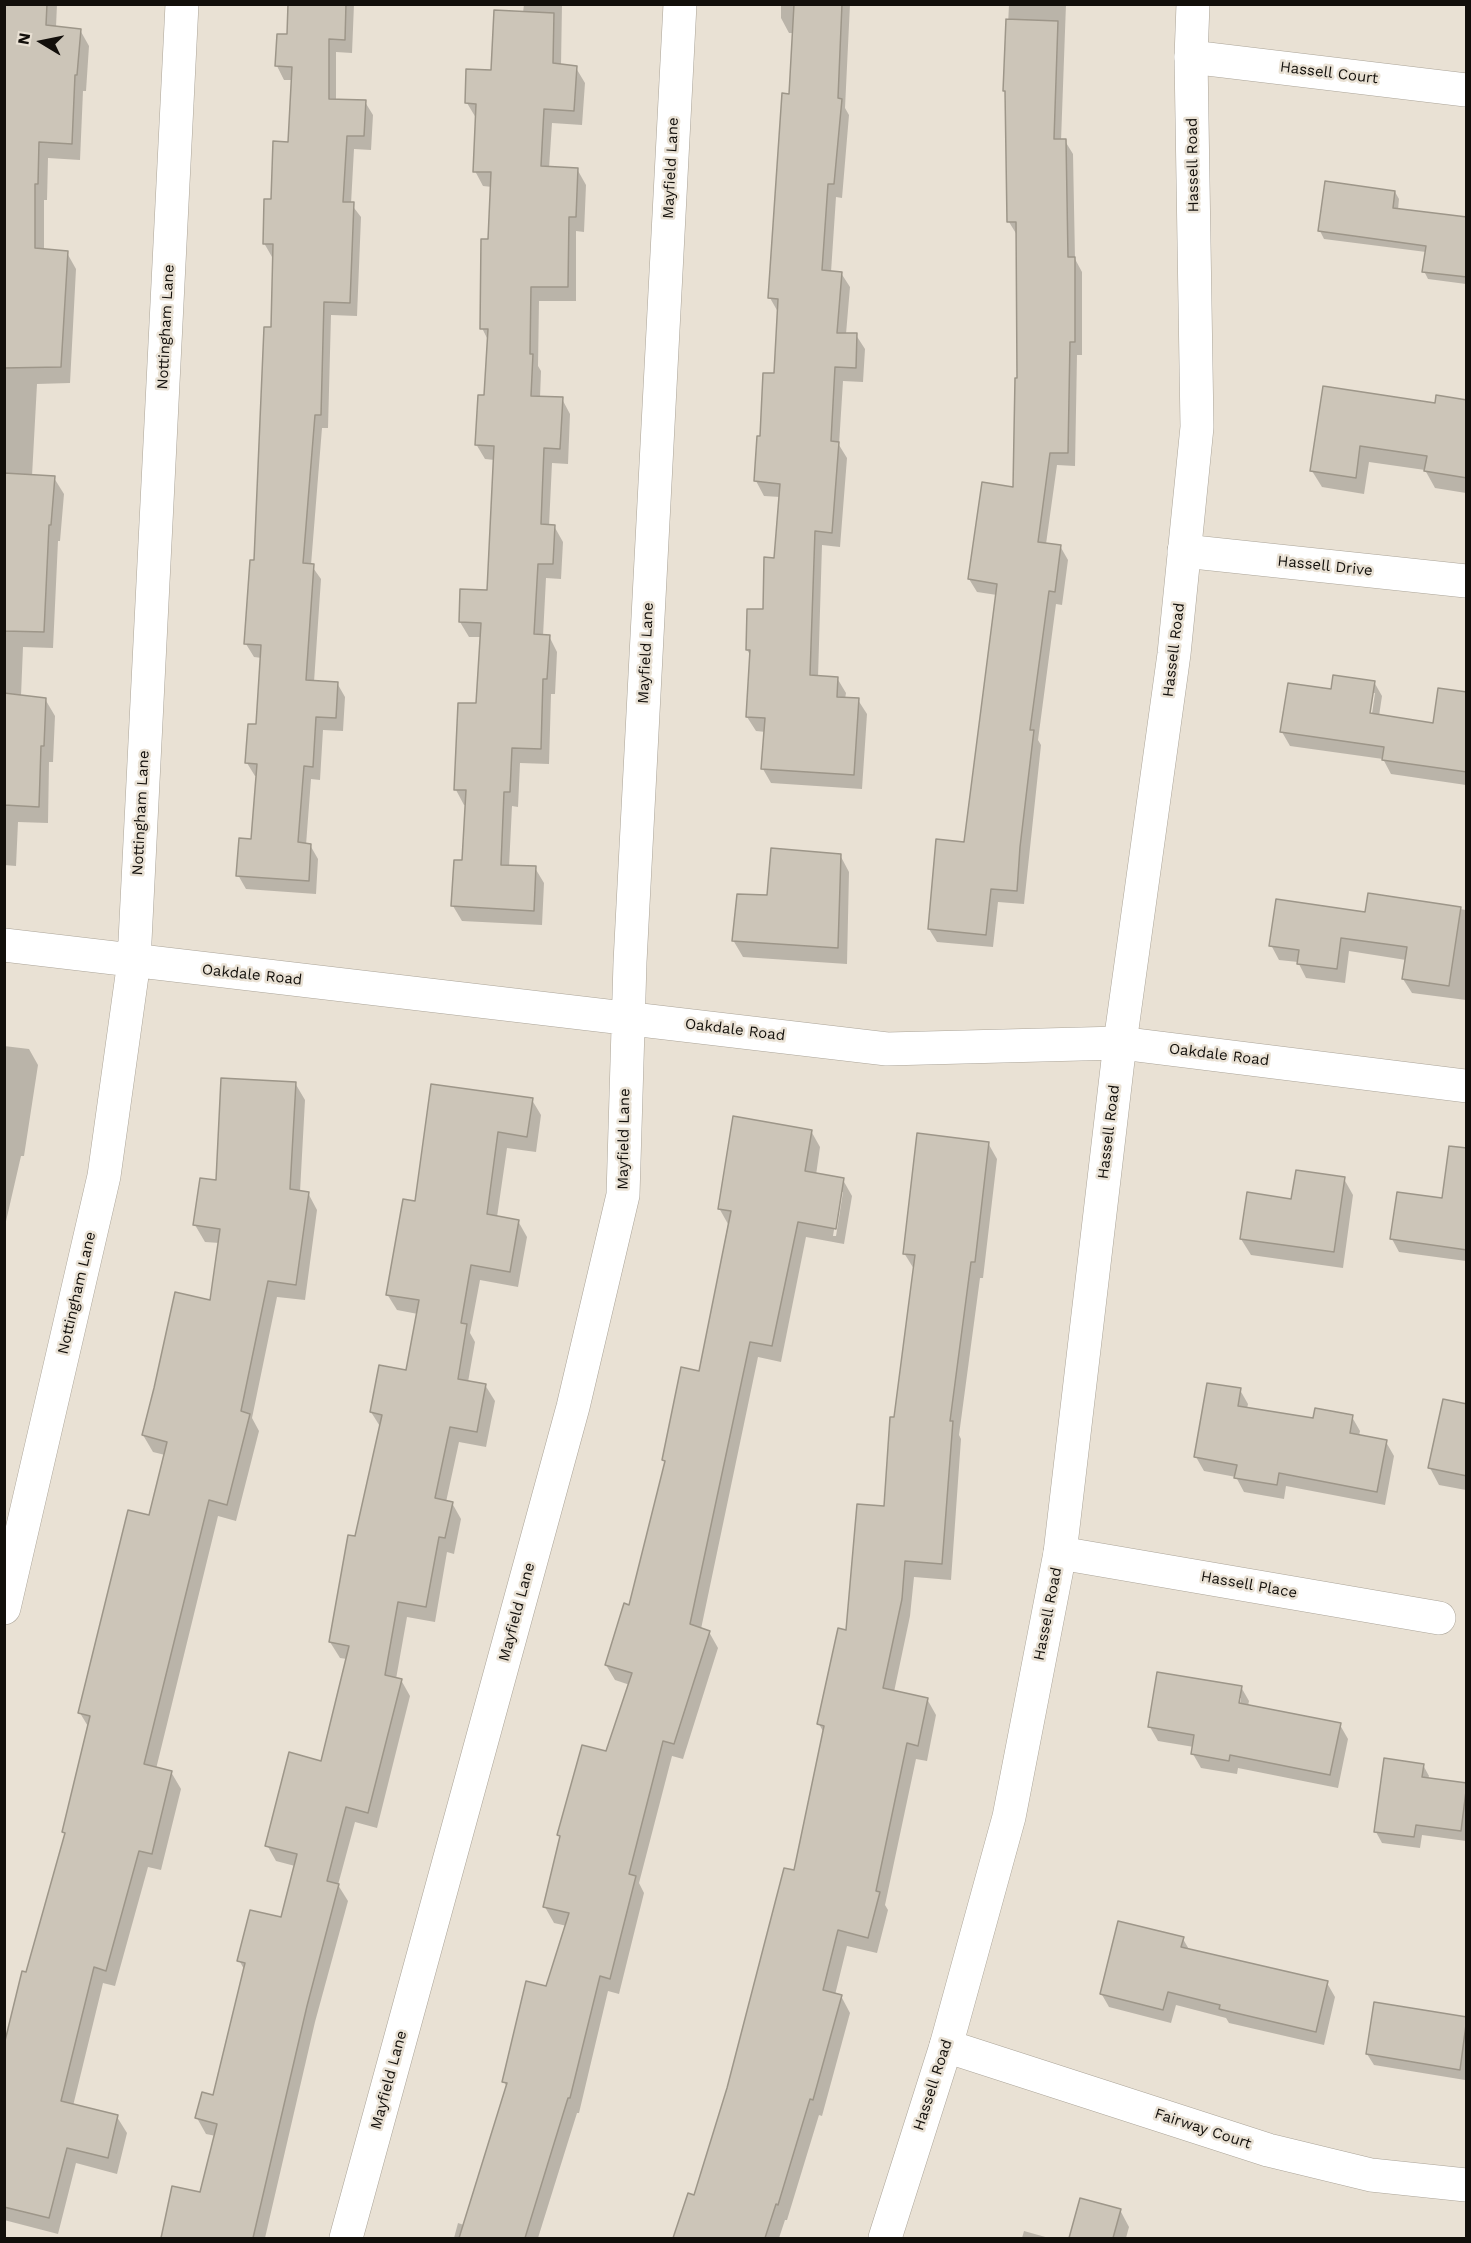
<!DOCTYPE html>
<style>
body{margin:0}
#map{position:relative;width:1471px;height:2243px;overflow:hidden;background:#e9e1d4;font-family:"Work Sans",sans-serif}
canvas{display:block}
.frame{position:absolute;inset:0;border:6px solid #120f0b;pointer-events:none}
.north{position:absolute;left:12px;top:12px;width:60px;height:60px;-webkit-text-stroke:4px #e9e1d4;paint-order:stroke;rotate:280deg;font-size:16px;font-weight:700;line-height:24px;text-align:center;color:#120f0b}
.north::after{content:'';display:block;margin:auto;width:21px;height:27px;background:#120f0b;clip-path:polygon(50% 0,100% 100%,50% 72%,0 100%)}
</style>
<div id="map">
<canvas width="1471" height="2243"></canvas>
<div class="frame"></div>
<div class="north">N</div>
</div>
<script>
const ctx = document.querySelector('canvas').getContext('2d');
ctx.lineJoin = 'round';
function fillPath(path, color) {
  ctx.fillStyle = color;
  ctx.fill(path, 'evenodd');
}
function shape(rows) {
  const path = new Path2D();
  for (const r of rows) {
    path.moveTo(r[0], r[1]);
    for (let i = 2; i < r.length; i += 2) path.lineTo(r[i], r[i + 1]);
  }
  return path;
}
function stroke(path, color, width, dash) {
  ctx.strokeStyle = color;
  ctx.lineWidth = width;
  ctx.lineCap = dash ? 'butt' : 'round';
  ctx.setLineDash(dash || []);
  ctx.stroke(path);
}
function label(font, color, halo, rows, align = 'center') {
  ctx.font = font + ' "Work Sans",sans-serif';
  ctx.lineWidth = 5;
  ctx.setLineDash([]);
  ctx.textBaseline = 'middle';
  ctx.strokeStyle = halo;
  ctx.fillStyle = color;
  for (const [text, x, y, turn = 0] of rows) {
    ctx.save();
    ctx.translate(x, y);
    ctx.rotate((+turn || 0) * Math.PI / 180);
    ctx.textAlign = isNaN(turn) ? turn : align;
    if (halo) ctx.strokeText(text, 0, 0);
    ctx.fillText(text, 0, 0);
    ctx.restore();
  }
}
const shadow = shape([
 [57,4,56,27,80,30,89,46,86,91,83,91,80,160,48,158,47,200,44,200,44,250,67,253,76,269,70,383,37,384,32,476,54,478,64,494,60,541,58,541,53,648,23,647,21,696,45,699,55,716,53,762,49,762,48,823,18,822,16,866,4,865,4,5],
 [290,4,354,4,352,53,336,52,336,100,365,102,373,115,371,150,354,149,351,204,361,217,357,316,331,315,328,428,322,428,311,565,321,579,314,682,337,683,345,697,343,731,323,730,320,780,311,779,306,845,310,845,318,859,316,894,246,889,238,875,252,840,257,776,255,776,247,763,258,725,262,658,254,657,246,644,255,561,272,329,275,257,272,257,264,243,272,201,290,143,293,80,284,80,277,66,289,35],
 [524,4,562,4,561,66,576,68,585,83,582,125,552,123,549,168,577,169,586,185,584,232,576,231,576,301,539,301,538,366,541,371,540,398,562,399,570,414,568,464,552,463,549,526,554,526,563,542,561,579,546,578,543,636,549,636,557,652,555,694,551,694,549,764,520,763,518,807,512,806,509,867,535,868,544,883,542,925,462,921,453,906,463,862,466,805,464,805,456,790,478,705,481,637,469,637,460,622,488,592,495,460,485,459,476,444,485,396,488,340,482,328,492,187,483,186,475,171,476,118,467,103,492,71,523,13],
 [781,4,850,4,845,108,849,115,842,198,836,197,831,272,841,273,850,287,846,334,856,335,865,349,863,382,843,381,839,445,847,458,840,547,822,545,818,677,837,678,846,693,845,699,858,700,867,714,862,789,771,783,763,769,766,732,756,731,747,717,751,656,747,650,764,611,775,559,780,497,764,496,756,481,761,437,776,375,778,312,770,298,791,96,794,33,789,33,781,18],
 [1009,4,1066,4,1061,141,1065,141,1073,154,1075,259,1082,272,1082,355,1077,355,1075,466,1057,465,1046,544,1060,546,1068,560,1062,605,1056,604,1038,740,1041,745,1024,904,998,902,993,947,937,942,929,929,965,843,997,595,977,592,969,579,1015,489,1018,380,1017,235,1009,222,1006,94,1005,91],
 [1395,192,1399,199,1398,210,1466,219,1466,284,1428,279,1424,271,1426,252,1324,239,1320,231],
 [1466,401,1466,493,1435,488,1425,470,1369,462,1364,494,1322,487,1312,471,1436,405],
 [1374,682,1382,696,1379,716,1434,724,1466,693,1466,785,1391,774,1383,759,1290,746,1282,732,1333,691],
 [1372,693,1375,693,1371,721,1368,721],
 [840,855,849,872,847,964,743,957,733,940,768,896],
 [1369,895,1466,910,1466,1000,1412,993,1403,979,1406,960,1349,951,1345,983,1306,978,1298,962,1279,960,1271,945,1366,913],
 [4,1046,29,1049,38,1065,24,1156,21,1156,4,1230],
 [295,1083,305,1100,300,1192,308,1193,317,1210,305,1300,277,1297,252,1418,259,1431,236,1521,218,1516,156,1769,171,1772,181,1789,161,1870,148,1867,115,1986,103,1983,73,2106,117,2117,127,2133,117,2174,76,2163,58,2234,4,2220,4,2049,66,1836,64,1832,89,1728,80,1713,150,1517,165,1455,153,1452,143,1435,212,1301,220,1243,205,1242,195,1225,217,1182],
 [532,1100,541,1115,536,1152,507,1148,497,1217,518,1221,527,1237,518,1287,480,1280,470,1333,475,1342,468,1382,485,1385,495,1401,486,1447,459,1442,446,1502,452,1503,461,1519,454,1554,447,1552,435,1622,407,1617,396,1679,401,1680,410,1696,377,1828,355,1822,338,1885,348,1901,315,2022,265,2238,162,2238,174,2187,201,2193,216,2136,206,2134,197,2118,214,2097,245,1971,239,1960,282,1919,295,1866,276,1861,267,1845,322,1762,347,1659,340,1658,330,1642,381,1428,371,1412,407,1372,418,1314,397,1310,387,1294,416,1203],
 [811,1131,820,1147,816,1175,843,1180,852,1196,844,1244,806,1237,781,1362,758,1357,701,1629,709,1632,718,1648,683,1759,672,1756,639,1883,644,1893,619,1994,608,1991,579,2113,577,2113,538,2238,454,2238,458,2223,464,2225,507,2087,504,2082,547,1988,567,1926,554,1923,545,1907,561,1839,559,1835,607,1753,630,1685,615,1680,606,1665,630,1607,666,1464,664,1460,700,1373,728,1224,719,1208],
 [840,1192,843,1192,836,1236,833,1236],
 [988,1143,997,1159,983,1278,980,1278,959,1435,961,1439,951,1580,914,1577,910,1616,894,1692,927,1699,936,1715,927,1761,916,1759,885,1905,888,1910,877,1953,847,1946,835,1995,841,1996,850,2013,822,2116,819,2115,787,2220,785,2220,779,2238,675,2238,689,2195,695,2197,795,1872,824,1733,819,1724,885,1508,914,1269,904,1253],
 [1344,1179,1353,1195,1343,1268,1251,1255,1241,1239,1293,1201],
 [1466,1189,1466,1261,1399,1252,1392,1239,1443,1200],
 [1240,1390,1248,1404,1247,1409,1315,1420,1352,1417,1360,1431,1359,1436,1386,1442,1394,1456,1385,1505,1286,1486,1284,1499,1244,1492,1236,1477,1204,1471,1196,1457],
 [1466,1406,1466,1490,1439,1485,1430,1468],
 [1241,1687,1249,1701,1248,1706,1340,1725,1348,1739,1338,1788,1238,1768,1237,1774,1201,1768,1193,1754,1194,1747,1158,1741,1150,1727],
 [1238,1698,1241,1698,1239,1711],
 [1423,1765,1429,1776,1428,1779,1466,1785,1466,1841,1422,1835,1420,1848,1382,1843,1376,1832],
 [1183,1939,1190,1951,1327,1983,1335,1997,1324,2045,1229,2023,1226,2018,1176,2005,1171,2023,1109,2007,1101,1993],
 [1466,2019,1465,2080,1374,2065,1367,2054],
 [1081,2200,1120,2210,1129,2227,1126,2238,1071,2238],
 [1024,2231,1049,2238,1022,2238]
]);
const building = shape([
 [4,4,47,4,46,25,81,29,77,75,75,75,72,144,39,142,38,184,35,184,35,248,68,251,61,367,4,368,4,4],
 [288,4,346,4,345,40,329,39,329,99,366,100,364,136,347,136,343,202,354,202,350,303,324,302,321,415,315,415,303,563,314,564,306,680,338,682,336,718,316,717,313,767,304,766,298,842,311,844,309,881,236,876,239,838,251,839,257,764,245,763,248,724,256,724,261,645,244,644,250,560,254,560,264,327,271,327,273,244,263,244,264,199,271,199,273,141,288,142,292,67,275,66,277,34,287,34,288,4],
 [794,4,842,4,838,98,842,99,834,184,828,184,822,270,842,272,837,333,857,333,856,368,835,367,831,441,839,442,832,533,815,531,810,675,838,677,837,697,859,698,854,775,761,769,765,718,746,717,750,650,746,650,747,609,763,609,764,557,774,558,780,484,754,481,757,436,760,436,763,373,774,373,778,299,768,298,782,93,789,94,794,4],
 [494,10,554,13,553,63,577,66,574,111,544,109,541,166,578,168,576,217,569,217,568,287,531,287,530,354,533,354,531,396,563,397,560,449,544,448,541,524,555,525,553,564,538,564,534,634,550,635,547,679,543,679,541,749,512,748,510,792,504,792,501,865,536,866,534,911,451,906,454,860,462,860,466,790,454,790,458,703,476,703,481,623,459,622,460,589,487,590,494,446,475,445,478,395,484,395,488,329,480,329,481,239,488,239,491,172,473,172,476,104,465,103,466,69,491,70,494,10],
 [1006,19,1058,21,1054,139,1066,139,1068,257,1075,257,1075,342,1070,342,1068,453,1050,453,1038,542,1061,545,1055,592,1049,591,1030,730,1034,730,1020,847,1017,891,991,889,986,935,928,929,936,839,964,842,997,584,968,579,982,482,1013,487,1015,378,1017,378,1016,222,1007,222,1005,91,1003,91,1006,19],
 [1325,181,1395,191,1393,208,1467,217,1467,277,1422,272,1426,246,1318,231,1325,181],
 [1323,386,1435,403,1436,395,1467,400,1467,478,1424,471,1427,456,1360,446,1356,478,1310,471,1323,386],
 [4,473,55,476,51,525,49,525,44,632,4,631,4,473],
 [1333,675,1375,681,1370,713,1433,723,1438,688,1467,692,1467,772,1382,760,1384,747,1280,732,1288,683,1331,689,1333,675],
 [4,693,46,698,44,746,41,746,39,807,4,805,4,693],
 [771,848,841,854,838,948,732,941,737,894,767,895,771,848],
 [1368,893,1461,907,1449,986,1402,979,1407,947,1341,938,1337,969,1297,964,1299,950,1269,946,1276,899,1365,912,1368,893],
 [221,1078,296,1082,290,1189,309,1192,296,1285,268,1281,241,1411,250,1414,227,1505,209,1500,144,1764,172,1771,152,1854,139,1851,106,1971,94,1967,61,2101,118,2115,108,2158,67,2148,49,2218,4,2207,4,2045,22,1971,26,1972,65,1833,62,1832,90,1716,78,1713,128,1510,149,1515,167,1442,142,1435,154,1388,175,1292,210,1300,220,1229,193,1225,200,1178,216,1180,221,1078],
 [431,1084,533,1098,527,1137,498,1132,487,1214,519,1220,510,1272,471,1265,461,1323,467,1324,458,1379,486,1384,477,1432,450,1427,435,1498,453,1502,445,1538,439,1537,426,1607,398,1602,385,1675,402,1679,368,1813,346,1807,327,1881,339,1884,307,2006,253,2238,161,2238,172,2186,200,2192,217,2124,195,2118,202,2092,213,2095,245,1963,237,1961,250,1910,281,1917,297,1854,265,1846,289,1752,321,1761,349,1646,329,1642,348,1535,355,1536,382,1415,370,1412,379,1365,406,1370,419,1300,386,1295,403,1199,415,1201,431,1084],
 [733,1116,812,1130,805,1171,844,1178,836,1229,798,1222,772,1346,750,1342,690,1624,710,1631,674,1744,663,1741,629,1874,636,1876,610,1979,600,1976,570,2098,568,2098,525,2238,459,2238,507,2083,502,2082,526,1981,546,1986,569,1913,543,1907,560,1836,557,1835,582,1745,606,1751,632,1673,605,1665,624,1603,629,1605,665,1461,662,1460,681,1367,699,1371,731,1211,718,1209,733,1116],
 [917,1133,989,1142,975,1262,971,1262,950,1421,953,1421,942,1564,905,1561,902,1599,883,1688,928,1698,918,1746,907,1743,876,1891,880,1892,868,1938,838,1930,823,1990,842,1995,813,2100,810,2099,778,2205,776,2204,765,2238,673,2238,688,2193,694,2195,727,2088,784,1868,794,1870,824,1726,817,1724,838,1628,846,1630,857,1504,884,1506,890,1417,894,1417,915,1255,903,1254,917,1133],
 [1449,1146,1467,1148,1467,1250,1390,1239,1397,1192,1442,1198,1449,1146],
 [1296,1170,1345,1177,1334,1252,1240,1239,1247,1192,1291,1199,1296,1170],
 [1207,1383,1241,1388,1238,1406,1313,1418,1315,1408,1353,1415,1350,1433,1387,1440,1377,1492,1279,1473,1277,1485,1234,1478,1237,1465,1194,1457,1207,1383],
 [1443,1399,1467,1404,1467,1476,1428,1468,1443,1399],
 [1157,1672,1242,1686,1239,1703,1341,1723,1330,1775,1230,1755,1229,1761,1191,1754,1194,1735,1148,1727,1157,1672],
 [1384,1758,1424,1764,1422,1777,1467,1783,1461,1831,1416,1825,1414,1837,1374,1832,1384,1758],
 [1118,1921,1184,1937,1181,1947,1328,1981,1316,2032,1219,2009,1220,2005,1168,1992,1163,2010,1100,1994,1118,1921],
 [1374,2002,1467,2017,1460,2070,1366,2054,1374,2002],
 [1080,2198,1121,2209,1113,2238,1069,2238,1080,2198]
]);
const street = shape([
 [1191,57,1466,90],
 [1184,551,1466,581],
 [4,945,887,1049,1120,1043,1466,1086],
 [1060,1553,1439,1618],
 [4,1608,104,1176,134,961,182,4],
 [946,2046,1268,2150,1371,2175,1466,2185],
 [346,2238,573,1407,623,1195,630,962,680,4]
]);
const secondary = shape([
 [885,2238,946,2046,1009,1817,1060,1553,1120,1043,1174,654,1197,427,1191,57,1193,4]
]);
const streetNames = [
 ["Hassell Court",1329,73,7],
 ["Hassell Road",1193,165,-91],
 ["Mayfield Lane",671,168,-87],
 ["Nottingham Lane",166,327,-87],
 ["Hassell Drive",1325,566,6],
 ["Hassell Road",1174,650,-83],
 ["Mayfield Lane",646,653,-87],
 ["Nottingham Lane",141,813,-87],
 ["Oakdale Road",252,975,6],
 ["Oakdale Road",735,1030,7],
 ["Oakdale Road",1219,1055,7],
 ["Hassell Road",1109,1132,-83],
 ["Mayfield Lane",624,1139,-89],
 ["Nottingham Lane",77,1293,-77],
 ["Hassell Place",1249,1585,10],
 ["Mayfield Lane",517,1612,-75],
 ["Hassell Road",1048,1614,-79],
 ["Mayfield Lane",389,2080,-75],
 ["Hassell Road",933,2085,-72],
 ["Fairway Court",1203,2129,18]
];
fillPath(shadow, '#0003');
fillPath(building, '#ccc5b8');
stroke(building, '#9d9689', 1.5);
stroke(street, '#aba498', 34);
stroke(secondary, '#aba498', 34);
stroke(street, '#fff', 33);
stroke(secondary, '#fff', 33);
label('15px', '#120f0b', '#e9e1d4', streetNames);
</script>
